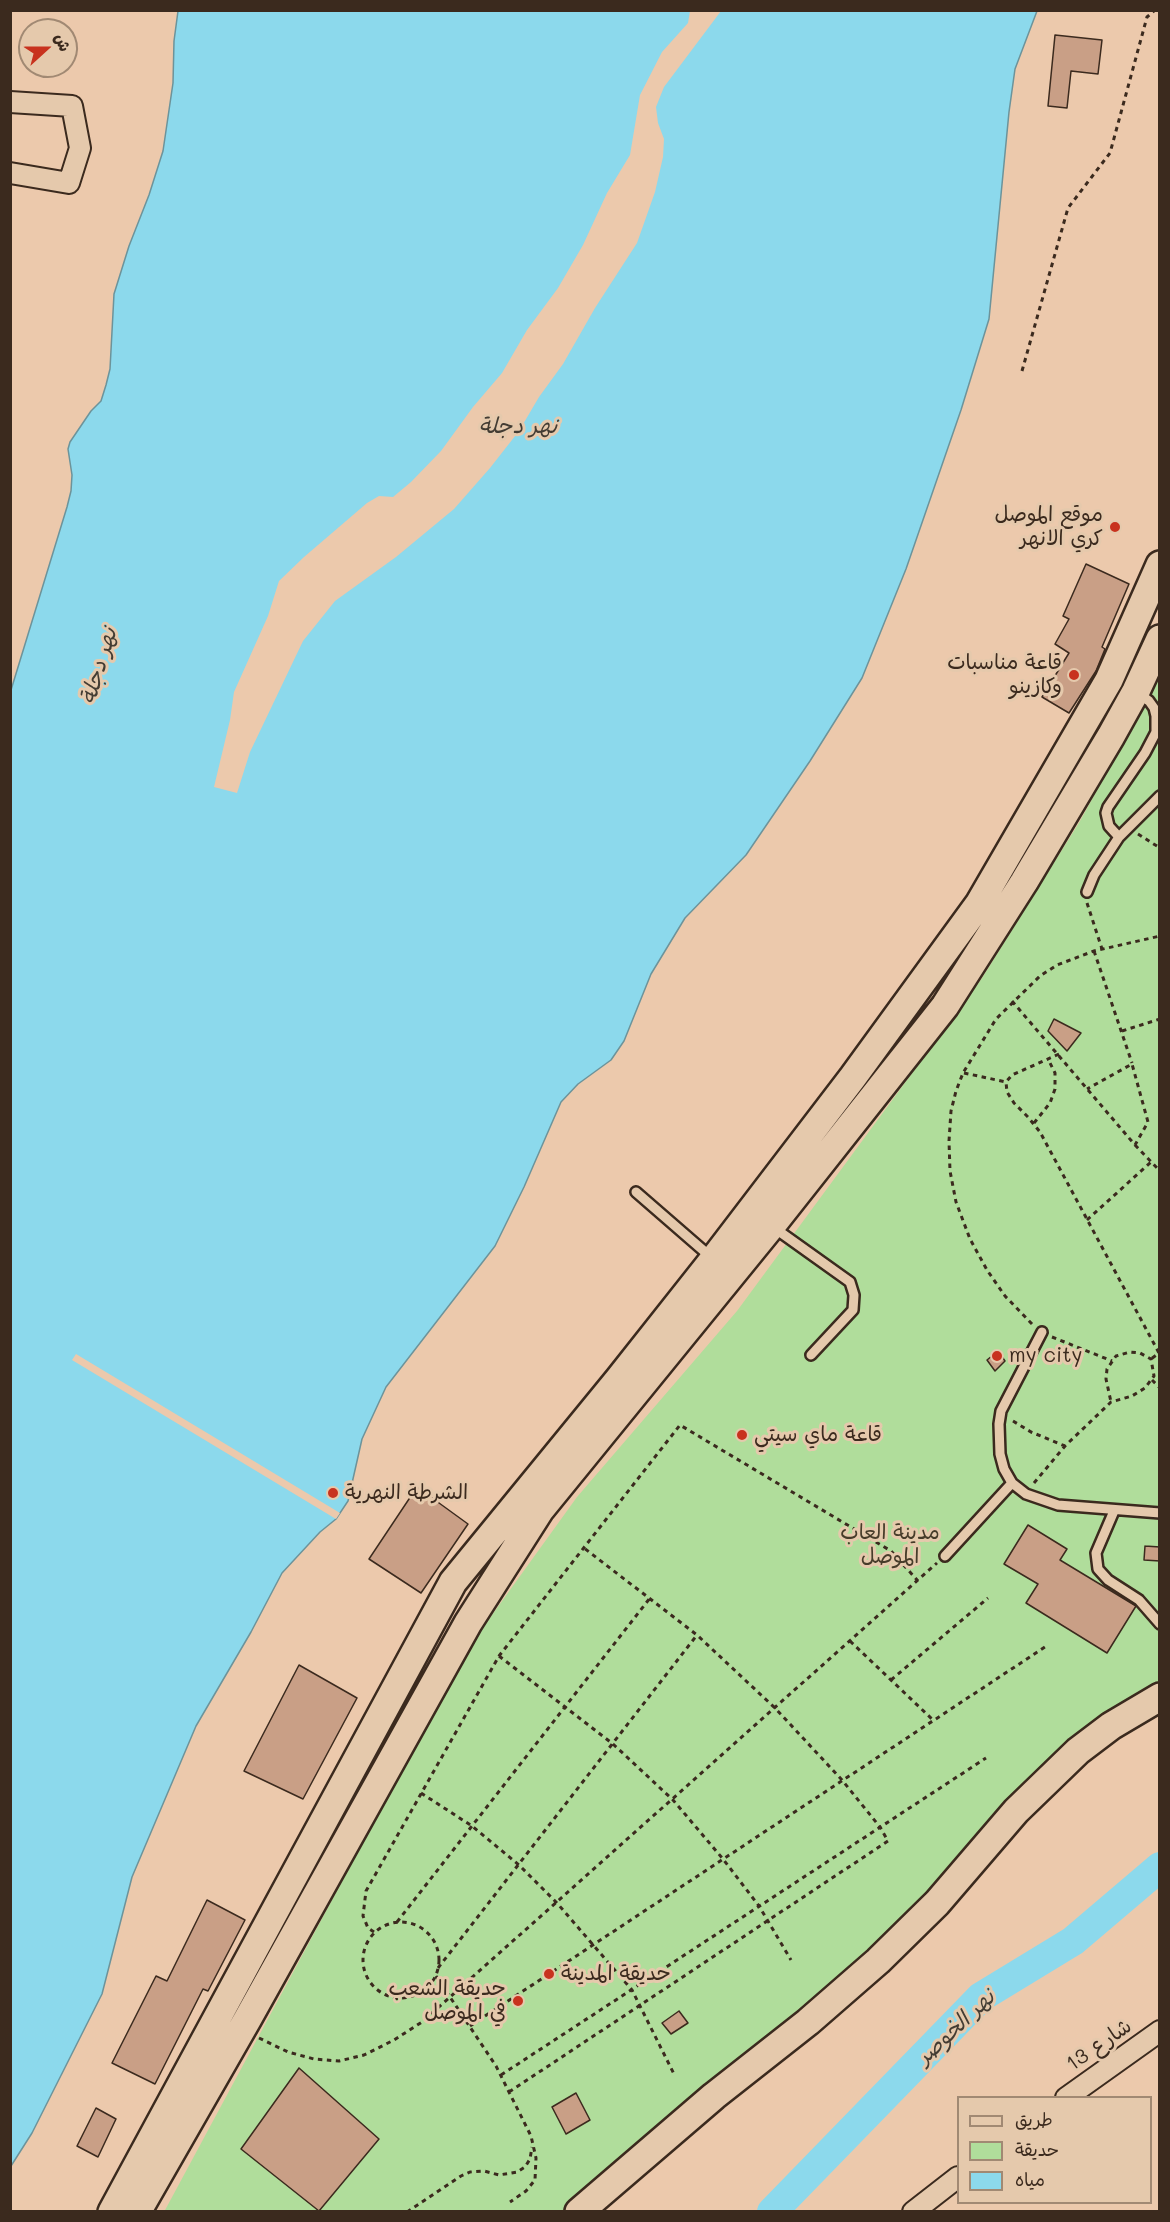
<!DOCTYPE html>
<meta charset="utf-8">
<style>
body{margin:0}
#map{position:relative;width:1170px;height:2222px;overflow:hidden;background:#ecc9ac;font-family:Mali,"Playpen Sans Arabic",sans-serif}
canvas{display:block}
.frame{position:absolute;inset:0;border:12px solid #3b2a1e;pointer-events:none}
.legend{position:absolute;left:957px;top:2096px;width:195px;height:108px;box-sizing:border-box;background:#e5c9ac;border:2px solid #a18973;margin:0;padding:8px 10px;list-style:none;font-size:18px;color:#3b2a1e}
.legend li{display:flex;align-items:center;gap:12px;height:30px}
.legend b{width:30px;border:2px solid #a18973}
.north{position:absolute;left:18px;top:18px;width:60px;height:60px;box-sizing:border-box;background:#e5c9ac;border:2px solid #a18973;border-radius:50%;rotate:69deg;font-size:16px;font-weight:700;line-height:24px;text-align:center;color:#3b2a1e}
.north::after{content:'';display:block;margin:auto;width:21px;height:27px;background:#c8321e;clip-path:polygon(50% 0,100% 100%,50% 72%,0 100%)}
</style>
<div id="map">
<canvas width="1170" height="2222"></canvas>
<div class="frame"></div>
<ul class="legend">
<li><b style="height:8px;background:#e5c9ac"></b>طريق</li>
<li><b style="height:16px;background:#b0dd9b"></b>حديقة</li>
<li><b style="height:16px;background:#8cd9ec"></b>مياه</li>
</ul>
<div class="north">ش</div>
</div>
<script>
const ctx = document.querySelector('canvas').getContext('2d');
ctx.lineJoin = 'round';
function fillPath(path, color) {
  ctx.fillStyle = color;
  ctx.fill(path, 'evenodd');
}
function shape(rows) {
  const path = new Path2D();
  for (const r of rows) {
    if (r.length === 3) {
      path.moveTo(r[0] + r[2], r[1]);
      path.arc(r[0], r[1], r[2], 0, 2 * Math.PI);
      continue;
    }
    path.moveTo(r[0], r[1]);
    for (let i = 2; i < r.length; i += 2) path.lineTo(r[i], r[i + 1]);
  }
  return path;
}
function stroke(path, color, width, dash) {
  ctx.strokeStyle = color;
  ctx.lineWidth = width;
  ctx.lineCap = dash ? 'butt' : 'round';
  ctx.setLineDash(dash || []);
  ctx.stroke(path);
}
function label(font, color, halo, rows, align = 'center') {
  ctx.font = font + ' Mali,"Playpen Sans Arabic",sans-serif';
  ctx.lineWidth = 6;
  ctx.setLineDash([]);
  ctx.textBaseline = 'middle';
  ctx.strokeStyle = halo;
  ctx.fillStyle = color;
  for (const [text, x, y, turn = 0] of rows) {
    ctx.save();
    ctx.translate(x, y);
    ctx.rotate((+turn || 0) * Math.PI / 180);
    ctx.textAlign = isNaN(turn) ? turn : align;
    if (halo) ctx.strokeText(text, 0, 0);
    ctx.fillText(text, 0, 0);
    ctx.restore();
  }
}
const green = shape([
 [1159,677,1159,1686,1015,1794,875,1953,570,2211,164,2212,466,1651,577,1497,737,1311,982,978,1080,821]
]);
const water = shape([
 [178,11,1037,11,1015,69,1009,112,989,319,961,410,906,569,862,678,810,761,746,855,685,918,651,974,624,1041,611,1060,578,1084,561,1102,524,1187,495,1246,386,1387,362,1439,348,1501,336,1519,320,1532,282,1573,251,1632,196,1726,132,1877,102,1994,32,2133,11,2166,11,690,67,507,71,491,72,475,68,449,70,442,91,411,101,401,106,385,110,369,114,294,129,246,149,195,163,151,173,83,174,41,178,11]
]);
const pier = shape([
 [690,11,721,11,664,87,656,107,658,123,664,139,663,157,655,192,637,243,595,308,563,364,539,397,519,431,490,468,454,509,396,557,335,601,303,641,250,752,237,793,214,787,230,720,234,692,268,616,279,581,304,557,367,503,379,496,393,497,411,482,441,451,473,407,502,373,527,330,558,288,583,245,607,193,630,155,640,95,662,52,688,23],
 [76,1354,340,1513,336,1519,72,1360]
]);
const river = shape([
 [772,2212,981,1997,1073,1941,1160,1867]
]);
const building = shape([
 [1055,35,1102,40,1098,74,1071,71,1067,108,1048,106,1055,35],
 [1086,564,1129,584,1102,647,1105,649,1096,671,1069,713,1042,697,1069,653,1055,644,1069,619,1063,616,1086,564],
 [1054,1019,1081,1033,1067,1051,1048,1031,1054,1019],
 [998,1351,1005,1361,995,1371,987,1360,998,1351],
 [417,1487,468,1524,421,1593,369,1559,417,1487],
 [1028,1525,1067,1549,1060,1560,1136,1606,1107,1653,1026,1603,1038,1584,1004,1564,1028,1525],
 [1145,1546,1160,1547,1160,1561,1144,1560,1145,1546],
 [299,1665,357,1698,303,1799,244,1771,299,1665],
 [207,1900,245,1920,208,1991,203,1989,155,2084,112,2063,156,1976,167,1981,207,1900],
 [679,2011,688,2023,671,2034,662,2023,679,2011],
 [299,2068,379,2139,319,2211,241,2149,299,2068],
 [576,2093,590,2120,566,2134,552,2107,576,2093],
 [96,2108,116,2119,98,2157,77,2146,96,2108]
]);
const path = shape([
 [1022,371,1068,208,1110,153,1147,17,1155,10],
 [1138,834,1160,848],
 [1087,903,1102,949],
 [1094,951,1132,1063],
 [1012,1001,1135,1145,1148,1122,1132,1064,1087,1089],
 [1122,1031,1160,1019],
 [1059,1054,1012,1075,1006,1082,1007,1092,1014,1103,1028,1117,1040,1132,1159,1353,1151,1359],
 [964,1073,1006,1082],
 [1034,1123,1050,1103,1055,1089,1055,1073,1048,1059],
 [1135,1145,1160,1171],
 [1087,1220,1151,1162],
 [1032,1324,1005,1296,987,1270,970,1239,956,1202,950,1171,949,1141,951,1111,956,1091,963,1073,996,1019,1040,976,1057,965,1094,951,1160,936],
 [1052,1337,1112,1361],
 [1152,1380,1160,1388],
 [1013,1421,1031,1432,1065,1446],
 [1034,1483,1065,1446,1111,1402,1132,1396,1145,1388,1154,1376,1151,1359,1140,1353,1130,1352,1116,1356,1107,1369,1106,1379,1111,1402],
 [850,1641,933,1720],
 [499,1656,613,1744,673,1800,723,1859,759,1906,791,1960],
 [891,1680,988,1598],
 [421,1793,472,1826,519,1865,557,1903,632,1990,674,2074],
 [401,1960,38],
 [397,1922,650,1598],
 [374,1932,368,1928,363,1916,366,1891,499,1656,680,1425,891,1551,918,1581],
 [438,1968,697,1635],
 [436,1976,496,2066,531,2136,536,2158,535,2180,526,2191,510,2202],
 [470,2026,1048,1645],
 [259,2038,288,2052,314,2059,339,2061,364,2055,394,2040,422,2022,937,1563],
 [501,2075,986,1758],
 [509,2092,888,1841,880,1827,842,1780,775,1708,697,1635,584,1548],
 [407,2212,461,2176,470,2172,484,2171,499,2175,517,2172,525,2167,530,2159,532,2147]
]);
const lane = shape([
 [1119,837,1109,826,1106,813,1108,807,1145,753,1156,732,1156,716,1154,708,1149,701,1138,693],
 [1087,892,1094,875,1119,837,1160,796],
 [636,1192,712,1258],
 [773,1227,850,1282,854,1295,853,1310,811,1355],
 [1042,1332,1001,1411,999,1424,1000,1454,1004,1469,1012,1483,1026,1494,1058,1505,1160,1513],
 [1114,1511,1096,1553,1098,1569,1108,1580,1139,1600,1160,1624],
 [945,1556,1012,1483]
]);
const street = shape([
 [10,102,72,106,80,148,69,183,10,173],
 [1066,2098,1160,2031],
 [913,2212,958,2177]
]);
const secondary = shape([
 [112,2212,453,1582,619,1379,714,1259,853,1077,979,904,1109,680,1160,565],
 [137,2212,247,2020,468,1623,540,1510,772,1225,945,1006,1024,882,1111,736,1136,691,1160,639],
 [579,2212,714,2096,808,2022,878,1961,937,1903,1016,1811,1078,1751,1111,1726,1160,1697]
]);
const markers = [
 [1115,527,6,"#c8321e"],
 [1074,675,6,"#c8321e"],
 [997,1356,6,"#c8321e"],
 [742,1435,6,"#c8321e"],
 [333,1493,6,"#c8321e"],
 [549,1974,6,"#c8321e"],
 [518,2001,6,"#c8321e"]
];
const poiNames = [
 ["موقع الموصل",1103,515,"right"],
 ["كري الانهر",1103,539,"right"],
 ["قاعة مناسبات",1062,663,"right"],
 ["وكازينو",1062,687,"right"],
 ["my city",1009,1356],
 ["قاعة ماي سيتي",754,1435],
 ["الشرطة النهرية",345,1493],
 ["حديقة المدينة",561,1974],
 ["حديقة الشعب",506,1989,"right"],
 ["في الموصل",506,2013,"right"]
];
const parkNames = [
 ["مدينة العاب",890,1533],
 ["الموصل",890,1557]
];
const streetNames = [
 ["شارع 13",1099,2045,-35]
];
const waterNames = [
 ["نهر دجلة",518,426],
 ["نهر دجلة",99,666,-73],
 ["نهر الخوصر",956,2027,-43]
];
fillPath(green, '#b0dd9b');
fillPath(water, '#8cd9ec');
stroke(water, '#6c939a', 1.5);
fillPath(pier, '#ecc9ac');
stroke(river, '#8cd9ec', 30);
fillPath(building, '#c99f86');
stroke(building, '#3b2a1e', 1.5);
stroke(lane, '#3b2a1e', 14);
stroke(street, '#3b2a1e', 24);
stroke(secondary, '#3b2a1e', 32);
stroke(path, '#3b2a1e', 3, [4.5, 4.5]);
stroke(lane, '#e5c9ac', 9);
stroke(street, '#e5c9ac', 20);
stroke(secondary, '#e5c9ac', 27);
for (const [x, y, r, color] of markers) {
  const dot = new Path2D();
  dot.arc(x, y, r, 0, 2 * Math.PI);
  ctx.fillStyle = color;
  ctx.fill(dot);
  stroke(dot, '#e5c9ac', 2);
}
label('21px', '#3b2a1e', '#e5c9ac', poiNames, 'left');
label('21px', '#473c2a', '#e5c9ac', parkNames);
label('21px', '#3b2a1e', '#e5c9ac', streetNames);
label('italic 22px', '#433c33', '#e5c9ac', waterNames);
</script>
